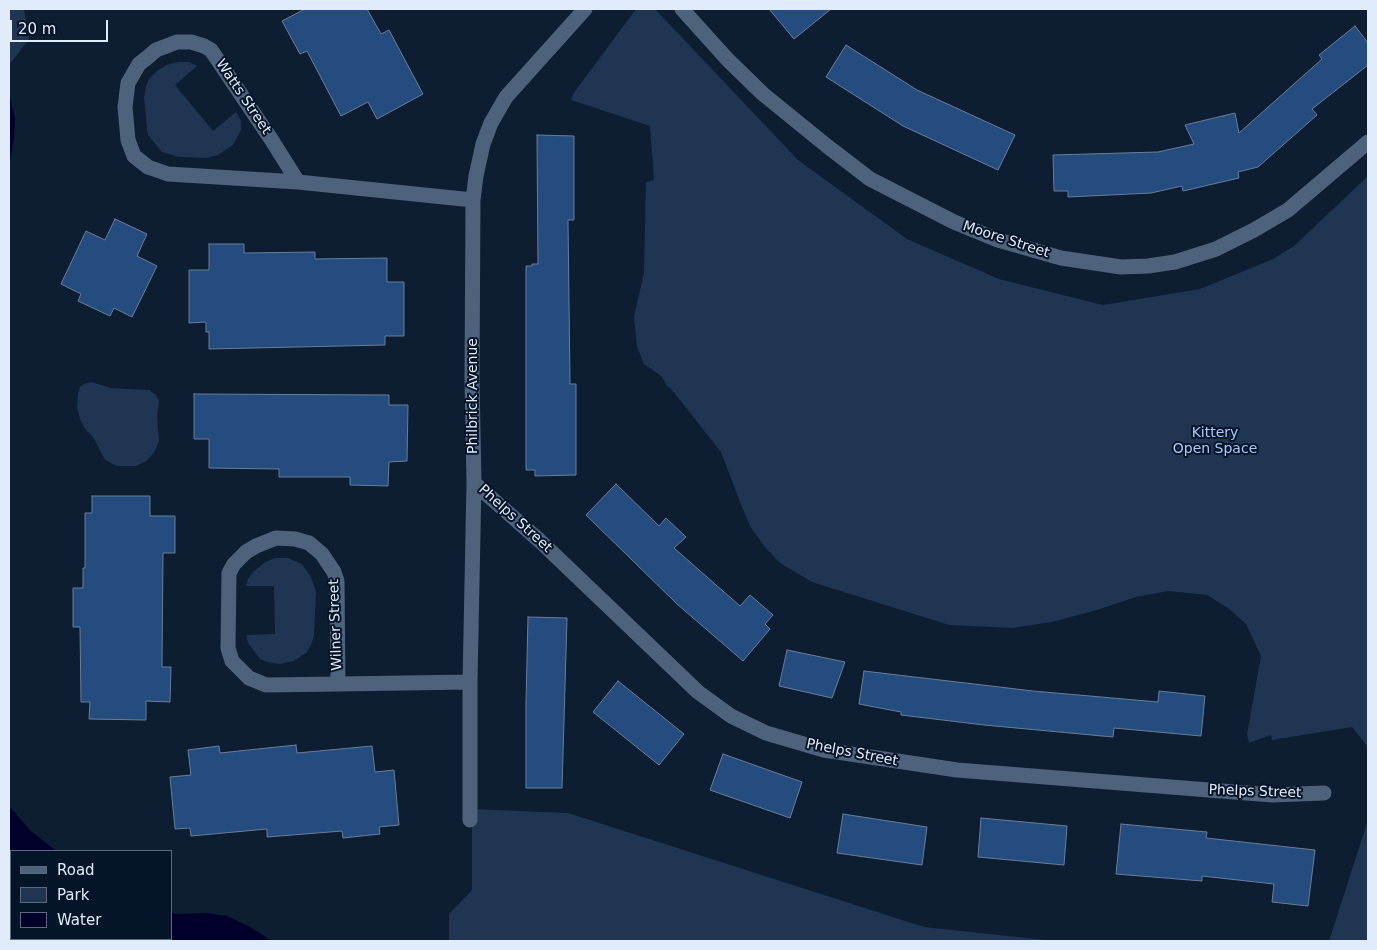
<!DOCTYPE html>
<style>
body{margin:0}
#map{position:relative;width:1377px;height:950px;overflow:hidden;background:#0d1d32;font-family:"DejaVu Sans",sans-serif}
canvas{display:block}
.frame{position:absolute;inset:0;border:10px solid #e1ecfb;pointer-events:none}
.legend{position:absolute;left:10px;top:850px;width:162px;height:90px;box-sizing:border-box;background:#051428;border:1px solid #5d6a7c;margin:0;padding:6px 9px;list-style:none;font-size:15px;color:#e1ecfb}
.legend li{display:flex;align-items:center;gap:10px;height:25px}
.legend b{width:25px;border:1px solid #5d6a7c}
.scale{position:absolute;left:10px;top:20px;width:98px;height:22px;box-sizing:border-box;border:2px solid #e1ecfb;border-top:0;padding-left:6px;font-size:15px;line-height:18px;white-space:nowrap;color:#e1ecfb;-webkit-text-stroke:4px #051428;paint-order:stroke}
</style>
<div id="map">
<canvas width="1377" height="950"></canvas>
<div class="frame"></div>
<ul class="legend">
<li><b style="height:6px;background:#4f627b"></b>Road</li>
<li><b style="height:14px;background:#1f3552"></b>Park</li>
<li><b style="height:14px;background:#00002a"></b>Water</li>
</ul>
<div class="scale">20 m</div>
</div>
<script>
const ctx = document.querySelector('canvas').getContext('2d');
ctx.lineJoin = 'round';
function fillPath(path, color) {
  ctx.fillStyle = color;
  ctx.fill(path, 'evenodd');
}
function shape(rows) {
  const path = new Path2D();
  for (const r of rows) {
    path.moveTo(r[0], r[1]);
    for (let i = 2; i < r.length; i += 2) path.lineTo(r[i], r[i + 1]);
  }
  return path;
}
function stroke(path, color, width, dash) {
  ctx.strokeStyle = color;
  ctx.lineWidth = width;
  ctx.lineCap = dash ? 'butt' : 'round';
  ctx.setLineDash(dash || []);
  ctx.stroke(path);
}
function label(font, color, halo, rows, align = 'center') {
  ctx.font = font + ' "DejaVu Sans",sans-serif';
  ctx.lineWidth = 4;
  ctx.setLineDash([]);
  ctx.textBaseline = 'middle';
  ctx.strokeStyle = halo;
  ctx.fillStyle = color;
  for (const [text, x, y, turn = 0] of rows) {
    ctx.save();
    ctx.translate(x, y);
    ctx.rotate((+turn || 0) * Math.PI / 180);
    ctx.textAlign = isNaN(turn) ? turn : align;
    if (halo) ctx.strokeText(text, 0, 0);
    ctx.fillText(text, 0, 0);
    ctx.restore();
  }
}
const green = shape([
 [9,9,24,9,29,39,9,65],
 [636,9,655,9,798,160,907,239,999,279,1103,305,1200,289,1273,259,1294,246,1368,176,1368,747,1352,727,1272,740,1271,735,1249,743,1247,734,1261,656,1246,624,1228,608,1207,595,1168,591,1136,597,1097,610,1052,622,1013,628,949,625,812,582,780,563,764,546,750,526,740,502,721,452,672,390,666,385,665,382,661,376,644,364,637,347,634,317,644,273,646,182,654,180,650,126,571,100,573,94],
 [189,62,197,66,175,85,213,131,236,112,241,121,241,130,233,145,218,155,206,158,179,157,162,152,148,135,147,129,144,97,146,86,149,79,157,71,166,65,178,62],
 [91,382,111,388,149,390,156,395,159,401,157,417,159,441,154,453,146,461,136,466,117,466,105,460,93,437,85,429,80,419,77,407,78,394,80,387,84,384],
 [275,558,288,558,302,564,311,577,316,592,314,636,311,645,307,652,300,657,294,661,280,664,267,662,260,659,248,643,246,635,275,634,274,586,246,586,248,579,253,572,265,562],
 [472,809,568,813,924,927,1055,941,449,941,449,914,472,890],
 [1368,820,1368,941,1329,941]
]);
const water = shape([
 [9,93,15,119,14,138,9,167],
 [9,806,31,831,56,851,11,851,11,939,171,939,171,912,175,914,207,913,227,916,250,927,272,941,9,941]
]);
const building = shape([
 [305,9,367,9,381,34,389,30,423,94,377,119,368,102,341,116,307,51,300,54,282,21,305,9],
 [769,9,831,9,794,39,769,9],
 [1355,26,1368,43,1368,65,1312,109,1317,115,1258,167,1238,172,1239,178,1183,191,1182,186,1151,193,1068,197,1068,191,1054,191,1053,155,1158,152,1194,144,1185,125,1235,113,1239,133,1322,59,1319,55,1355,26],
 [846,45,917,90,1015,135,998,170,903,126,826,77,846,45],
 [537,135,574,136,574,220,568,220,570,384,576,384,576,475,535,476,535,470,526,470,526,266,532,266,532,264,538,264,537,135],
 [115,219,147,234,137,256,157,266,132,317,114,308,110,316,78,301,81,294,61,284,86,231,105,240,115,219],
 [209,244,244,244,244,253,315,252,315,259,387,258,387,282,404,282,404,336,385,336,385,345,209,349,209,332,206,332,206,322,189,323,189,270,209,270,209,244],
 [194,394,389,395,389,405,408,405,407,461,389,462,388,486,350,485,350,477,279,477,279,469,209,468,209,439,194,439,194,394],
 [616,484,659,526,666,518,686,537,674,548,740,606,750,595,773,615,765,624,770,629,743,661,677,604,586,515,616,484],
 [92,496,150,496,150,516,175,516,175,553,163,553,162,667,171,667,170,702,146,701,146,720,89,719,90,702,81,702,80,627,73,627,73,588,83,588,83,568,85,568,85,513,92,513,92,496],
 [528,617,567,618,562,788,526,788,526,703,528,617],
 [787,650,845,662,832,698,779,686,787,650],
 [864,671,1033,691,1158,702,1159,691,1205,696,1201,736,1114,728,1113,737,984,725,901,715,901,712,859,704,864,671],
 [618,681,684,734,659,765,593,712,618,681],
 [296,745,297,753,372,746,375,772,394,770,399,825,379,827,380,834,343,838,342,831,267,837,267,829,191,836,190,828,175,829,170,777,191,775,188,750,219,746,220,753,296,745],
 [723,754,802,782,790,818,710,790,723,754],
 [843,814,927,827,922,865,837,853,843,814],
 [981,818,1067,826,1064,865,978,857,981,818],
 [1121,824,1207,832,1206,838,1315,850,1308,906,1272,902,1274,884,1202,876,1202,881,1116,874,1121,824]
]);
const street = shape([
 [682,9,728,60,763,94,827,146,870,179,954,222,998,240,1061,258,1121,267,1148,266,1175,262,1216,249,1254,230,1288,210,1368,142],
 [177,42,191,42,204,46,211,50,271,139,298,182,168,174,148,167,134,156,128,140,125,107,128,83,139,64,148,57,156,50,177,42],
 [298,182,473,200],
 [474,483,540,541,698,692,731,716,766,733,824,750,957,770,1272,795,1324,793],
 [276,538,295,539,309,543,322,554,334,572,337,581,338,684,266,685,249,678,232,661,228,648,229,573,234,564,246,552,256,546,276,538],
 [338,684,470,682],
 [470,820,470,682,474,483,472,379,473,200,476,176,483,144,491,123,506,97,585,9]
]);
const streetNames = [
 ["Watts Street",243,97,56],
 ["Moore Street",1006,240,18],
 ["Philbrick Avenue",473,396,-90],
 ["Phelps Street",515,519,42],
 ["Wilner Street",336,625,-92],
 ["Phelps Street",852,753,11],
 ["Phelps Street",1255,792,2]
];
const parkNames = [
 ["Kittery",1215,433],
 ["Open Space",1215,449]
];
fillPath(green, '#1f3552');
fillPath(water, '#00002a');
fillPath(building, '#254c7f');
stroke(building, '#6b7e98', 1);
stroke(street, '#4f627b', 15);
label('14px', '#e1ecfb', '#051428', streetNames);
label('14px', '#a9ccfa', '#051428', parkNames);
</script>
